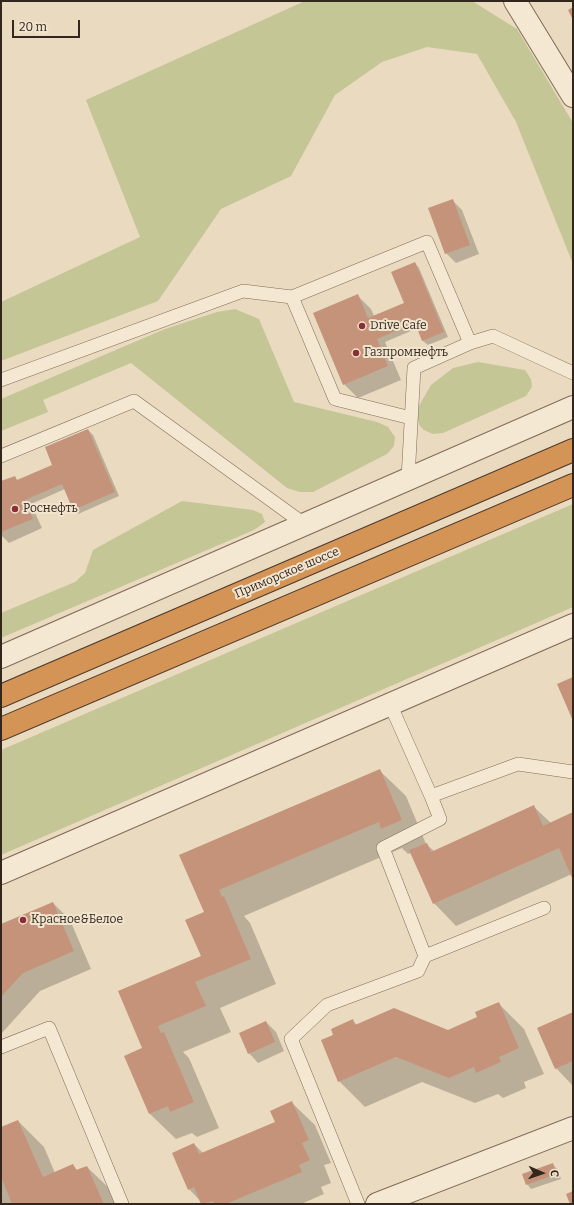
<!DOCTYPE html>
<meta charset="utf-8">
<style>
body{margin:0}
#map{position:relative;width:574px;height:1205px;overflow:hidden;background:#eadac0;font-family:Bitter,serif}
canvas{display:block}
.frame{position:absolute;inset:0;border:2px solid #32261d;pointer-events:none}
.north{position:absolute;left:522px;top:1153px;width:40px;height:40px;-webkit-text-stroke:3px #f2e5cf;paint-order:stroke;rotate:92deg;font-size:11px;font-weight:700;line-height:16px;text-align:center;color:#32261d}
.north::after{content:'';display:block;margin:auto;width:14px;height:18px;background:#32261d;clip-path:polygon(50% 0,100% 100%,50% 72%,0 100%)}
.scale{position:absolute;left:12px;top:20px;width:68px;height:18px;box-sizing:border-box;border:2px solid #32261d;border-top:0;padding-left:5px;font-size:12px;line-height:14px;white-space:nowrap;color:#32261d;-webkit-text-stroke:3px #f2e5cf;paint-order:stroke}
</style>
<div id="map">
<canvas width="574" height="1205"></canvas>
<div class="frame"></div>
<div class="north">С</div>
<div class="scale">20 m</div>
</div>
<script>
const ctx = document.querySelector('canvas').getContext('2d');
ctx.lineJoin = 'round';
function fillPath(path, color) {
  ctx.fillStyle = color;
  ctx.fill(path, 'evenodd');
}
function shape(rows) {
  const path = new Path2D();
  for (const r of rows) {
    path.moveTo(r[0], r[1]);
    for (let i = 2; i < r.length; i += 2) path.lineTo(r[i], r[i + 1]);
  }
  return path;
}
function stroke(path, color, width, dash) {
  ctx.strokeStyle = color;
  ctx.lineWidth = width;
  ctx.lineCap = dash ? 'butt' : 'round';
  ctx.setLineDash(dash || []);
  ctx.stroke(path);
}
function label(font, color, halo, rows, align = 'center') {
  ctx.font = font + ' Bitter,serif';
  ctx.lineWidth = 4;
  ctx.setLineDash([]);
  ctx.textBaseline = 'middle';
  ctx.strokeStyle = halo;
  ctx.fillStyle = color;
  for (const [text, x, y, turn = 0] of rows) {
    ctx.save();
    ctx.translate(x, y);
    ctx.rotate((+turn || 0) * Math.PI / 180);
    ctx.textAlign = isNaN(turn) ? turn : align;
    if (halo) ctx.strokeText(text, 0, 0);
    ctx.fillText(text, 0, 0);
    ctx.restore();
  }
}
const green = shape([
 [305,1,472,1,517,29,573,123,573,264,516,122,477,54,427,47,382,62,335,95,291,176,221,209,158,301,1,361,1,302,140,237,86,100],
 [235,309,259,319,294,402,377,422,388,427,395,437,394,446,387,454,313,492,300,492,287,488,131,363,43,400,48,412,1,431,1,399,165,329,217,312],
 [478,362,525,370,531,379,532,387,526,396,443,433,433,434,424,430,419,425,416,411,431,385,453,368],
 [182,501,253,510,262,514,265,522,254,530,1,638,1,613,75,582,85,573,93,550],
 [573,504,573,607,1,855,1,750]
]);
const shadow = shape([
 [452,200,462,210,479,254,456,263,446,253],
 [415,263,419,268,448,337,428,345,423,341,418,328,385,342,401,380,358,398,344,384,357,295,371,309,374,316,406,303],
 [88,430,93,435,119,496,78,514,74,509,65,489,31,504,42,528,9,543,1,535,1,482,14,477,18,481,54,465],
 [380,771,406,796,426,844,434,851,534,807,551,823,573,814,573,877,572,874,456,926,434,903,411,853,408,854,402,848,244,916,250,923,276,984,220,1008,231,1032,183,1052,189,1058,219,1128,197,1137,192,1133,176,1139,150,1114,125,1056,143,1048,202,957,205,913,180,855],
 [53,903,70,920,91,969,40,991,1,1034,1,925],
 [498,1003,524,1029,544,1074,524,1082,526,1088,503,1098,498,1094,475,1103,422,1082,365,1107,339,1081,334,1035,353,1021,357,1025,448,1031,479,1018],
 [573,1014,573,1086,556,1068],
 [266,1022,276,1032,284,1051,258,1063,249,1053],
 [292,1103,315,1125,331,1163,324,1165,331,1183,321,1187,324,1194,301,1204,203,1204,189,1189,194,1144,203,1153,276,1122],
 [18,1121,44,1147,55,1173,73,1165,78,1171,87,1167,113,1192,118,1204,1,1204,1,1126,2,1127],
 [553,1165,557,1169,561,1179,531,1189,527,1184]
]);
const building = shape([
 [573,7,573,20,568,10],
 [453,199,470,245,445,254,428,208],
 [415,262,444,332,422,341,415,323,377,339,388,366,343,385,313,313,358,294,368,318,404,303,391,272],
 [88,429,115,492,73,510,62,484,25,500,33,519,1,532,1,481,15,476,17,480,52,465,45,447],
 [573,677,573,721,557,684],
 [380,769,402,820,381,829,379,822,219,890,222,897,224,896,251,959,195,982,206,1006,158,1026,161,1033,164,1032,194,1102,170,1112,168,1106,149,1114,124,1056,142,1048,118,991,201,956,185,920,204,912,179,855],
 [534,805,543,826,573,812,573,880,559,848,433,904,409,850,427,843,431,852],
 [53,902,74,951,23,973,1,997,1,924],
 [499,1002,519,1048,499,1057,501,1062,476,1073,474,1067,449,1078,396,1057,338,1082,321,1040,333,1035,331,1029,353,1019,355,1025,394,1008,448,1030,477,1017,475,1012],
 [573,1012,573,1061,555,1069,537,1028],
 [266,1021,275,1042,248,1054,239,1033],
 [292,1101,309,1140,302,1143,310,1160,299,1165,302,1172,226,1204,214,1204,213,1201,201,1204,194,1187,188,1190,172,1153,194,1143,199,1154,275,1122,270,1111],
 [18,1120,43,1177,73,1164,76,1170,87,1166,104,1204,12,1204,1,1177,1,1127],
 [553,1163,557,1174,526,1185,522,1174],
 [573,1191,573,1204,570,1204,566,1194]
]);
const lane = shape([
 [292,297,335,399,411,418],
 [1,380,243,291,292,297,427,242,470,343],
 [1,456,134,401,304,524],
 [408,479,414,368,470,343,493,336,573,373],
 [390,704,431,796,518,764,573,772],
 [425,956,544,908],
 [1,1047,49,1028,122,1204],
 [358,1204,291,1039,327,1005,418,971,425,956,383,848,440,819,431,796]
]);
const street = shape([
 [515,1,573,96],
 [1,657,573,407],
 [1,873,573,625],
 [377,1204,573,1128]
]);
const highway = shape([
 [1,696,573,450],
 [1,729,573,485]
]);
const markers = [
 [362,326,4,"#8b2e36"],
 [356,353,4,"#8b2e36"],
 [15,509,4,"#8b2e36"],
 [23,920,4,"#8b2e36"]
];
const poiNames = [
 ["Drive Cafe",370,326],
 ["Газпромнефть",364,353],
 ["Роснефть",23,509],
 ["Красное&Белое",31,920]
];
const streetNames = [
 ["Приморское шоссе",287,573,-23]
];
fillPath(green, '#c4c695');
fillPath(shadow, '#0003');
fillPath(building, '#c59379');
stroke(lane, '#816c5a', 14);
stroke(street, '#816c5a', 24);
stroke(highway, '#4f3b2e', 24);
stroke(lane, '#f5e8d2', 13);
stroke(street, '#f5e8d2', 22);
stroke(highway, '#d49456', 22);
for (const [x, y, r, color] of markers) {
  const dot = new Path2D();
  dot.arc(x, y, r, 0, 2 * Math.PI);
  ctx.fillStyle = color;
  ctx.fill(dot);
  stroke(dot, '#f2e5cf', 1.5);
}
label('12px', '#32261d', '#f2e5cf', poiNames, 'left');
label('12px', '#32261d', '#f2e5cf', streetNames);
</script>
